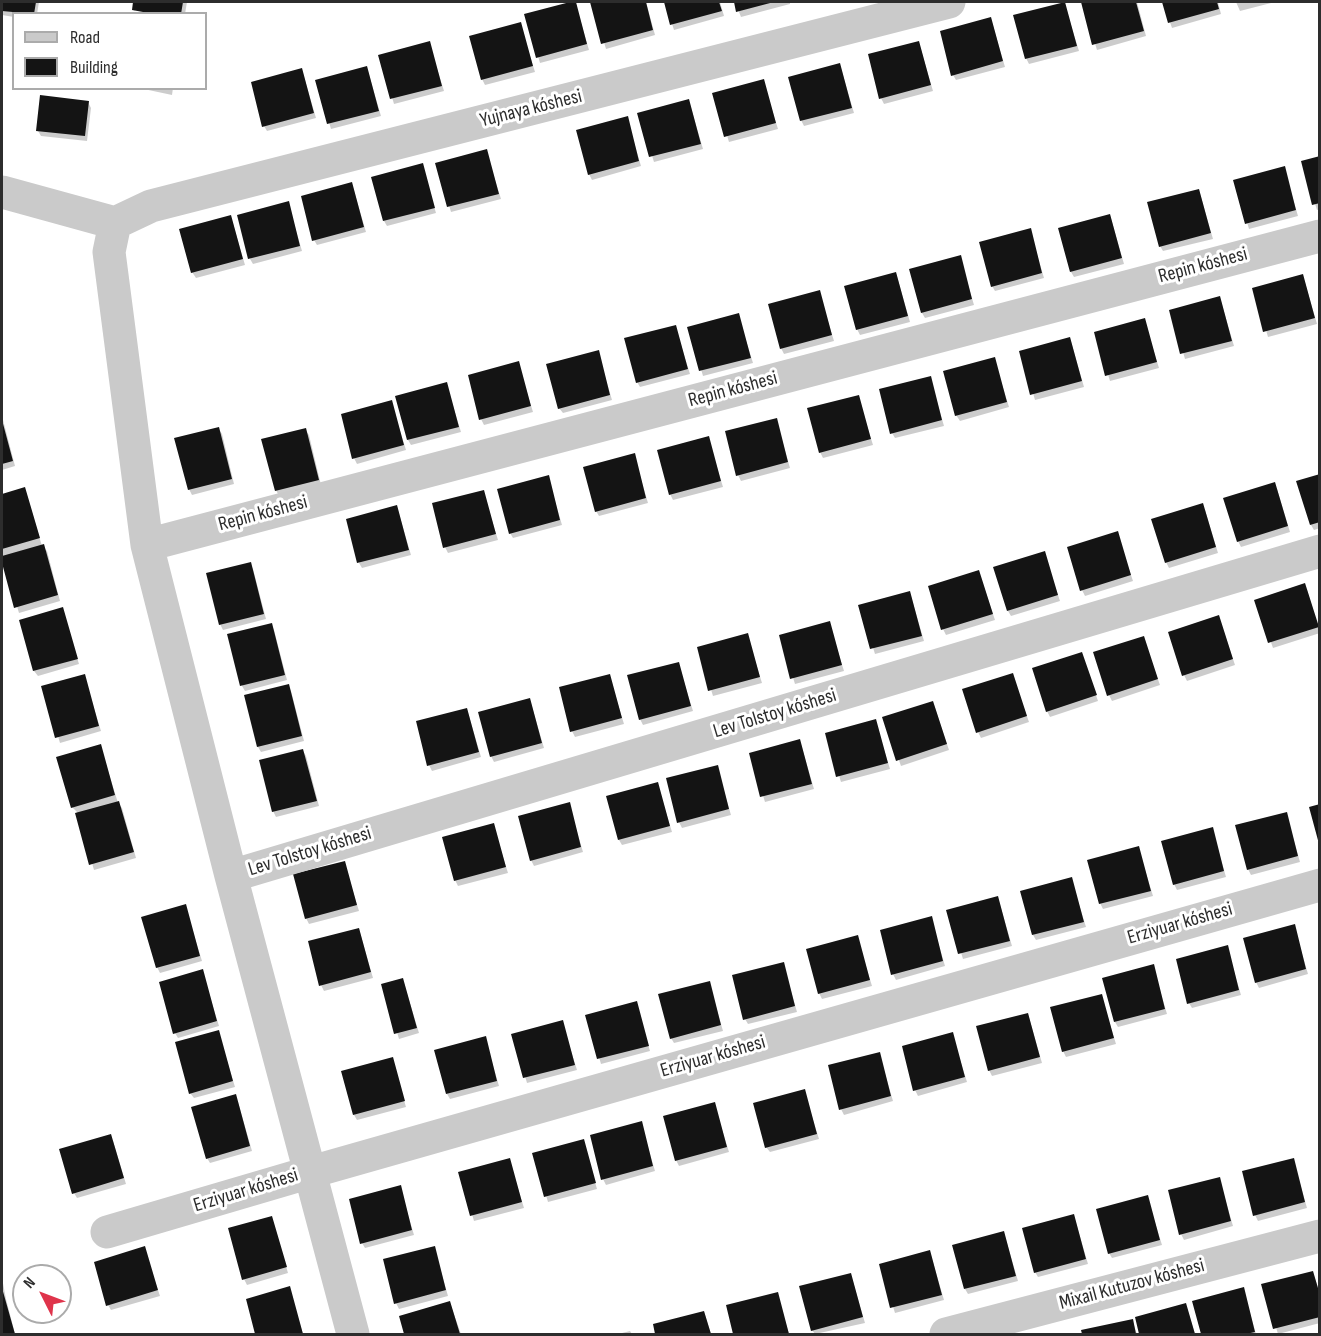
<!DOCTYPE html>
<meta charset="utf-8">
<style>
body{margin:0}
#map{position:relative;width:1321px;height:1336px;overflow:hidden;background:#fff;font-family:"Sofia Sans Condensed",sans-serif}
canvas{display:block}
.frame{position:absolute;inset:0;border:3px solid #2d2d2d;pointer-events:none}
.legend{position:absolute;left:12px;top:12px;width:195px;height:78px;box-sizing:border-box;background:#fff;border:2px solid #ababab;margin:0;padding:8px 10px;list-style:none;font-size:18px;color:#2d2d2d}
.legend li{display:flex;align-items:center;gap:12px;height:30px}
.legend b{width:30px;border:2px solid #ababab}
.north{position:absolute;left:12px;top:1264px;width:60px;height:60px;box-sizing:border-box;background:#fff;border:2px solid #ababab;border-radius:50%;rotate:312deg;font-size:16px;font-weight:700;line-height:24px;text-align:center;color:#2d2d2d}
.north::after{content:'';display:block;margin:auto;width:21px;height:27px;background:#df344b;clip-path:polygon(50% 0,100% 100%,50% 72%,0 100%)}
</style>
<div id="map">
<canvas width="1321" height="1336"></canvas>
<div class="frame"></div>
<ul class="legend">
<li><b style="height:8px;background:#cacaca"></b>Road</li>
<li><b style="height:16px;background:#141414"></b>Building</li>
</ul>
<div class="north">N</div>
</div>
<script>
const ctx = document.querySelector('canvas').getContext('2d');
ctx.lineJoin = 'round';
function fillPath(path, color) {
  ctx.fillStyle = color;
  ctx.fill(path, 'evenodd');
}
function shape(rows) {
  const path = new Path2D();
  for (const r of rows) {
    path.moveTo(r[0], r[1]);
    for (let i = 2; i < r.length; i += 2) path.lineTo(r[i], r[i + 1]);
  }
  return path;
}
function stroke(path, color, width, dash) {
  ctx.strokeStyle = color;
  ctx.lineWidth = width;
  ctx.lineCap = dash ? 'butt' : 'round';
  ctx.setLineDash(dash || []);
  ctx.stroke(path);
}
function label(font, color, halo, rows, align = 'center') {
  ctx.font = font + ' "Sofia Sans Condensed",sans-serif';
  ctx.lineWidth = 6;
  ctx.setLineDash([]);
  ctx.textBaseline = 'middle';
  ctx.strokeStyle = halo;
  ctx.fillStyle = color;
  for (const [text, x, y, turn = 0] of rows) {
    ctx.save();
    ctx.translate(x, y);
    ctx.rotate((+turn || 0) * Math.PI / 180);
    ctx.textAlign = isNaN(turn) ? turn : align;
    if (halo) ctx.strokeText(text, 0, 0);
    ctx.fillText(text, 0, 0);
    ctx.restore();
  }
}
const shadow = shape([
 [2,2,39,2,37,14,14,14,14,17,2,15],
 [135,2,187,2,185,14,163,14,135,9,135,12,145,14,136,14,134,9],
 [575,2,589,50,540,63,526,15],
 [592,2,646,2,655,35,606,49],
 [665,2,720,2,724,16,674,30],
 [735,2,790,2,790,4,741,17],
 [1082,2,1137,2,1146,36,1097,50],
 [1163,2,1218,2,1221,14,1172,28],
 [1236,2,1275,2,1240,11],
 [1064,3,1079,51,1029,64,1026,58],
 [991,19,1005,67,956,80,953,75],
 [520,24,535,72,485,85,482,79],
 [429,43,444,91,394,104,380,56],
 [919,43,933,91,884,104,881,98],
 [840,65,854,113,804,126,801,120],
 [367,68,381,116,331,129,317,81],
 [302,70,316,118,267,131,264,126],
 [763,81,778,129,729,142,714,94],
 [139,88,173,88,172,95],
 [689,101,703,149,654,162,639,114],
 [88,102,91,108,87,141,41,136,38,131],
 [627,118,641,166,592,180,589,174],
 [486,151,501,199,451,212,437,164],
 [1320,157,1320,209,1317,210,1302,162],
 [422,165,436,213,387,226,384,221],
 [1284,168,1298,216,1249,229,1235,181],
 [352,184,366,232,317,245,314,240],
 [1199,190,1213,239,1163,251,1160,246],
 [288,203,302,251,253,264,250,259],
 [1110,215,1124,264,1074,277,1071,272],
 [231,217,245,265,196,278,192,272],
 [1030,230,1044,278,995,291,992,286],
 [960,257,974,305,925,318,922,313],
 [896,273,910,322,860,335,857,329],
 [1303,276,1317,324,1268,337,1254,289],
 [819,292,834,341,784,354,781,348],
 [1220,298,1234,346,1185,359,1171,311],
 [738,315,753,363,703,376,689,328],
 [1144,320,1159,368,1110,381,1095,333],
 [675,326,690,374,640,387,637,382],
 [1070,338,1084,387,1035,400,1021,352],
 [598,352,612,400,563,413,559,408],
 [994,359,1009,407,960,421,956,415],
 [518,363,533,412,484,425,481,419],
 [930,377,944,426,895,438,892,433],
 [446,383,461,432,411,445,408,440],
 [858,397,873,445,823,458,820,452],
 [391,402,406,450,357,464,354,458],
 [2,416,15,466,2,470],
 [776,419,790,468,741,481,738,475],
 [218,428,222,434,234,484,192,495,189,489],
 [305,430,309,435,321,485,279,496,276,490],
 [708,438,723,487,673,500,670,494],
 [634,455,648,503,599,516,596,511],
 [1320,476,1320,528,1314,530,1311,525],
 [548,477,562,525,513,538,510,533],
 [25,489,42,546,47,551,60,601,19,613,2,558,2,495],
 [1277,489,1290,532,1241,547,1238,541],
 [483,491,498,540,448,553,445,547],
 [397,507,411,555,362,568,359,563],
 [1205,510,1218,553,1169,568,1166,562],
 [1117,533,1133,581,1085,596,1082,590],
 [1044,553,1060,601,1011,616,1008,611],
 [250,564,253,569,266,619,223,630,220,624],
 [979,572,995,620,946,635,943,629],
 [1307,590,1320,633,1273,648,1256,600],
 [910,593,924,641,875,654,860,606],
 [62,609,79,664,38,676,34,671],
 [829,623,844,671,795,684,780,636],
 [1221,623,1235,665,1187,681,1184,675],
 [271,624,274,630,287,680,245,691,242,686],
 [747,635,762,683,713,696,698,648],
 [1143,637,1160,685,1112,701,1109,695],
 [1082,654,1098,701,1050,717,1047,711],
 [678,663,693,711,643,725,640,719],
 [1012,674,1029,722,981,738,978,732],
 [609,675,624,724,575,737,572,731],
 [84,676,101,731,60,743,43,687],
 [288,686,291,691,304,741,261,752,258,747,246,697],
 [530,700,544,748,494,762,491,756],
 [935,708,949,750,901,766,884,718],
 [467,709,481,757,432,771,429,765],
 [875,721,890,769,841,782,826,734],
 [800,741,814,789,765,802,750,754],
 [100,745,118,803,122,808,136,858,94,870,77,812,72,807],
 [303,751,306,756,319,806,276,817,273,811],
 [717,767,731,815,682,828,679,822],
 [657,783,672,832,622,845,619,840],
 [569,804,583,852,534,866,531,860],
 [1286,813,1300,862,1251,875,1248,869],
 [493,825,508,873,458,886,455,880],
 [1212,828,1226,877,1177,890,1174,884],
 [1138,847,1153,896,1103,909,1100,903],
 [344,863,359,911,309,924,306,918],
 [1071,879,1086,927,1036,940,1033,935],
 [998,898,1012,946,963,959,948,911],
 [185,906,202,961,160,973,157,967],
 [931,918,945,966,896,980,893,974],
 [1294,926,1308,974,1259,988,1256,982],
 [359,929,373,978,324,991,321,985],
 [857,937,872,986,822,999,819,993],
 [1227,947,1241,995,1192,1008,1189,1003],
 [783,963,797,1012,748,1024,745,1019],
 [1153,966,1167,1014,1118,1027,1115,1022],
 [202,971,219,1026,178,1038,175,1033],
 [403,980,419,1033,399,1039,383,985],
 [709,982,723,1031,674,1043,671,1038],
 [1101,995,1116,1044,1066,1057,1063,1051],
 [636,1003,650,1051,601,1064,587,1016],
 [1028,1014,1042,1063,992,1076,989,1070],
 [562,1022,577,1070,527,1083,513,1035],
 [218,1031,235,1087,194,1098,190,1093],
 [952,1034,967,1082,918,1096,915,1090],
 [485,1038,499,1086,450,1099,447,1094],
 [879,1053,893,1101,844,1115,841,1109],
 [392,1059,406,1107,357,1120,354,1115],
 [804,1091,819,1139,770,1152,766,1147],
 [238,1102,252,1151,210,1163,207,1158],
 [714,1104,729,1152,679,1166,676,1160],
 [641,1123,655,1171,606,1185,603,1179],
 [583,1140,597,1189,548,1202,534,1154],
 [113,1141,126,1184,77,1198,74,1193],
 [509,1159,524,1208,474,1221,460,1173],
 [1293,1159,1307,1208,1258,1221,1255,1215],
 [1219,1178,1233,1226,1184,1240,1181,1234],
 [400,1187,414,1235,365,1248,362,1243],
 [1147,1197,1162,1245,1112,1258,1109,1253],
 [1074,1216,1088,1264,1038,1277,1035,1272],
 [272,1218,288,1273,247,1285,244,1279],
 [1004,1233,1018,1281,968,1294,965,1289],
 [434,1247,448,1296,399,1309,396,1303],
 [144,1248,160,1296,111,1310,108,1305],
 [930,1252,944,1300,895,1313,880,1265],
 [1313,1273,1320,1293,1320,1323,1278,1334,1263,1285],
 [851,1275,865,1323,815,1334,812,1330],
 [2,1278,6,1299,15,1334,2,1334],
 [289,1288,303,1334,257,1334,248,1300],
 [1243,1289,1256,1334,1202,1334,1194,1302],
 [777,1294,789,1334,735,1334,727,1306],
 [450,1303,461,1334,406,1334,401,1317],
 [1186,1305,1195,1334,1141,1334,1136,1318],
 [704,1312,711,1334,657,1334,654,1325],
 [1132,1320,1137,1334,1083,1334,1082,1332],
 [630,1331,632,1334,618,1334]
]);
const building = shape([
 [2,2,36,2,34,14,2,11],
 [133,2,183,2,181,14,154,14,132,10],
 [570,2,576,2,587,44,536,58,524,14],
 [590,2,646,2,653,30,601,44],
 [664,2,719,2,722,11,670,25],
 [734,2,774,2,736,12],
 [1065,2,1077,46,1025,59,1013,15],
 [1081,2,1136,2,1144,31,1092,45],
 [1162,2,1217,2,1219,9,1168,23],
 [991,17,1003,61,951,76,940,31],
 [521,22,533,66,481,80,469,36],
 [430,41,442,86,390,99,378,55],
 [919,41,931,85,879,99,868,54],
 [840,63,852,108,800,121,788,77],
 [367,66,379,111,327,124,315,80],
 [302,68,314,113,262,127,251,82],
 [764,79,776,123,724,137,712,93],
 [40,95,89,101,85,136,36,131],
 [689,99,701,144,649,157,637,113],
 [628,116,639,161,588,175,576,130],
 [487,149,499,194,447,207,435,163],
 [1320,156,1320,203,1312,205,1301,161],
 [423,163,435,208,383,221,371,177],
 [1285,166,1296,210,1245,224,1233,180],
 [352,182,364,227,312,241,301,196],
 [1199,189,1211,233,1159,247,1147,202],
 [289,201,300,246,248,259,237,215],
 [1110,214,1122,258,1070,272,1058,228],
 [231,215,243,259,191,273,179,229],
 [1031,228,1042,273,991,287,979,242],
 [961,255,972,299,921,313,909,269],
 [896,272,908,316,856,330,844,286],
 [1303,274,1315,318,1263,332,1252,288],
 [820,290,832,335,780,349,768,304],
 [1220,296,1232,341,1180,354,1169,310],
 [739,313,751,358,699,371,687,327],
 [1145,318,1157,362,1105,376,1094,332],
 [676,325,688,369,636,383,624,338],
 [1070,337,1082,381,1030,395,1019,351],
 [599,350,610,395,558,409,546,364],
 [995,357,1007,402,955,416,943,371],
 [519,361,531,406,479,420,468,375],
 [931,376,942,420,890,434,879,389],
 [447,382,459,427,407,440,395,396],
 [859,395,871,439,819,453,807,408],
 [392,400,404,445,352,459,341,414],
 [777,418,788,462,736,476,725,431],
 [2,420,13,461,2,464],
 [219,427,232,479,188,490,174,438],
 [306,428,319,480,275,491,261,439],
 [709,436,721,481,669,495,657,450],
 [635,453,646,498,595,512,583,467],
 [1320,474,1320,522,1310,525,1296,481],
 [549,475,560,520,509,534,497,489],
 [1275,482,1288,526,1237,542,1223,498],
 [25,487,40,538,2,549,2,494],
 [484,490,496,534,443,548,432,503],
 [1203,503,1216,547,1165,563,1151,519],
 [397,505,409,550,357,563,346,519],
 [1118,531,1131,575,1080,591,1067,547],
 [44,544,58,595,14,608,2,563,2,556],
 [1045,551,1058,595,1007,611,993,567],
 [251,562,264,614,219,625,206,573],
 [979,570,993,614,941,630,928,586],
 [1305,583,1319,627,1268,643,1254,600],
 [910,591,922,636,870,649,858,605],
 [63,607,78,659,33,671,19,620],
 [1219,615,1233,659,1182,676,1168,632],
 [830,621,842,665,790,679,779,635],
 [272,623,285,675,240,686,227,634],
 [748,633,760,677,708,691,697,647],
 [1144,636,1158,679,1107,696,1093,652],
 [1082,652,1097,695,1046,712,1032,668],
 [679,662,691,706,639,720,627,675],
 [1013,673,1027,716,976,733,962,689],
 [85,674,99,726,55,738,41,686],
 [610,674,622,718,570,732,559,687],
 [289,684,302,736,257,747,244,695],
 [530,698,542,743,490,757,478,712],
 [933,701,947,744,896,761,882,717],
 [467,708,479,752,427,766,416,721],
 [876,719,888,763,836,777,825,733],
 [800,739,812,784,760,797,749,753],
 [101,744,115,795,71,808,56,757],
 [303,749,317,801,272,812,259,760],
 [718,765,729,809,677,823,666,778],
 [658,782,670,826,618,840,606,796],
 [119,801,134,852,89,865,75,813],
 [570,802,581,847,530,861,518,816],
 [1320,804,1320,844,1319,844,1309,807],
 [1287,812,1298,856,1247,870,1235,825],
 [494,823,506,867,454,881,442,837],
 [1213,827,1224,871,1173,885,1161,841],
 [1139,846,1151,891,1099,904,1087,860],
 [345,861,357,905,305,919,293,874],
 [1072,877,1084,922,1032,935,1020,891],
 [998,896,1010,941,958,954,946,910],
 [186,904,200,956,156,968,141,917],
 [932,916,943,961,891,975,880,930],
 [1295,924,1306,969,1255,983,1243,938],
 [359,928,371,972,319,986,308,941],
 [858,935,870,980,818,994,806,949],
 [1228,945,1239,990,1187,1004,1176,959],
 [784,962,795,1006,743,1020,732,975],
 [1154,964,1165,1009,1114,1022,1102,978],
 [203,969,217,1021,173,1034,159,982],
 [403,978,417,1028,394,1034,381,984],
 [710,981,721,1025,670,1039,658,994],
 [1102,994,1114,1038,1062,1052,1050,1007],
 [637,1001,649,1046,597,1059,585,1015],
 [1028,1013,1040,1057,988,1071,976,1026],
 [563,1020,575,1065,523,1078,511,1034],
 [219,1030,233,1081,189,1094,175,1042],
 [953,1032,965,1077,913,1091,902,1046],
 [486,1036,497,1081,446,1094,434,1050],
 [880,1052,891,1096,839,1110,828,1065],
 [393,1057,405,1101,353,1115,341,1071],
 [805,1089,817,1134,765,1148,753,1103],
 [236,1094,250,1146,206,1159,191,1107],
 [715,1102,727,1147,675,1161,663,1116],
 [642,1121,653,1166,601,1180,590,1135],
 [111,1134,124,1178,72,1194,59,1149],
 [584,1139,596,1183,544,1197,532,1153],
 [510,1158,522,1202,470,1216,458,1172],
 [1294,1158,1305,1202,1253,1216,1242,1171],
 [1220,1177,1231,1221,1179,1235,1168,1190],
 [401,1185,412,1230,360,1244,349,1199],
 [1148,1195,1160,1240,1108,1254,1096,1209],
 [1074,1214,1086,1259,1034,1273,1022,1228],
 [272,1216,287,1267,242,1280,228,1228],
 [1004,1231,1016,1276,964,1289,952,1245],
 [145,1246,158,1290,106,1306,94,1262],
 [435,1246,446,1290,394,1304,383,1259],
 [930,1250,942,1295,890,1308,879,1264],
 [1313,1271,1320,1295,1320,1317,1273,1329,1261,1284],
 [851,1273,863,1317,811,1331,799,1286],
 [290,1286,303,1334,255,1334,246,1299],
 [1244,1287,1255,1332,1246,1334,1201,1334,1192,1301],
 [2,1288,15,1334,2,1334],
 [778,1292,789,1334,733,1334,726,1305],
 [450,1301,460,1334,404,1334,399,1316],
 [1186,1303,1195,1334,1139,1334,1135,1317],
 [704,1311,711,1334,655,1334,653,1324],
 [1133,1319,1136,1334,1082,1334,1081,1330]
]);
const minor = shape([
 [2,192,115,223],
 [115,223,109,252,147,545,231,876,353,1334],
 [115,223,151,206,949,2],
 [147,545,1320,236],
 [231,876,1320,551],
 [107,1232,311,1172,1320,885],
 [946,1334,1320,1236]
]);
const streetNames = [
 ["Yujnaya kóshesi",531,109,-14],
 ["Repin kóshesi",1203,266,-15],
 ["Repin kóshesi",733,390,-15],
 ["Repin kóshesi",263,514,-15],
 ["Lev Tolstoy kóshesi",775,714,-17],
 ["Lev Tolstoy kóshesi",310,852,-17],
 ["Erziyuar kóshesi",1180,924,-16],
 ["Erziyuar kóshesi",713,1057,-16],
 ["Erziyuar kóshesi",246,1191,-17],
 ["Mixail Kutuzov kóshesi",1132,1285,-15]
];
fillPath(shadow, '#0003');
fillPath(building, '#141414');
stroke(minor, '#cacaca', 33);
label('20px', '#2d2d2d', '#fff', streetNames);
</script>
